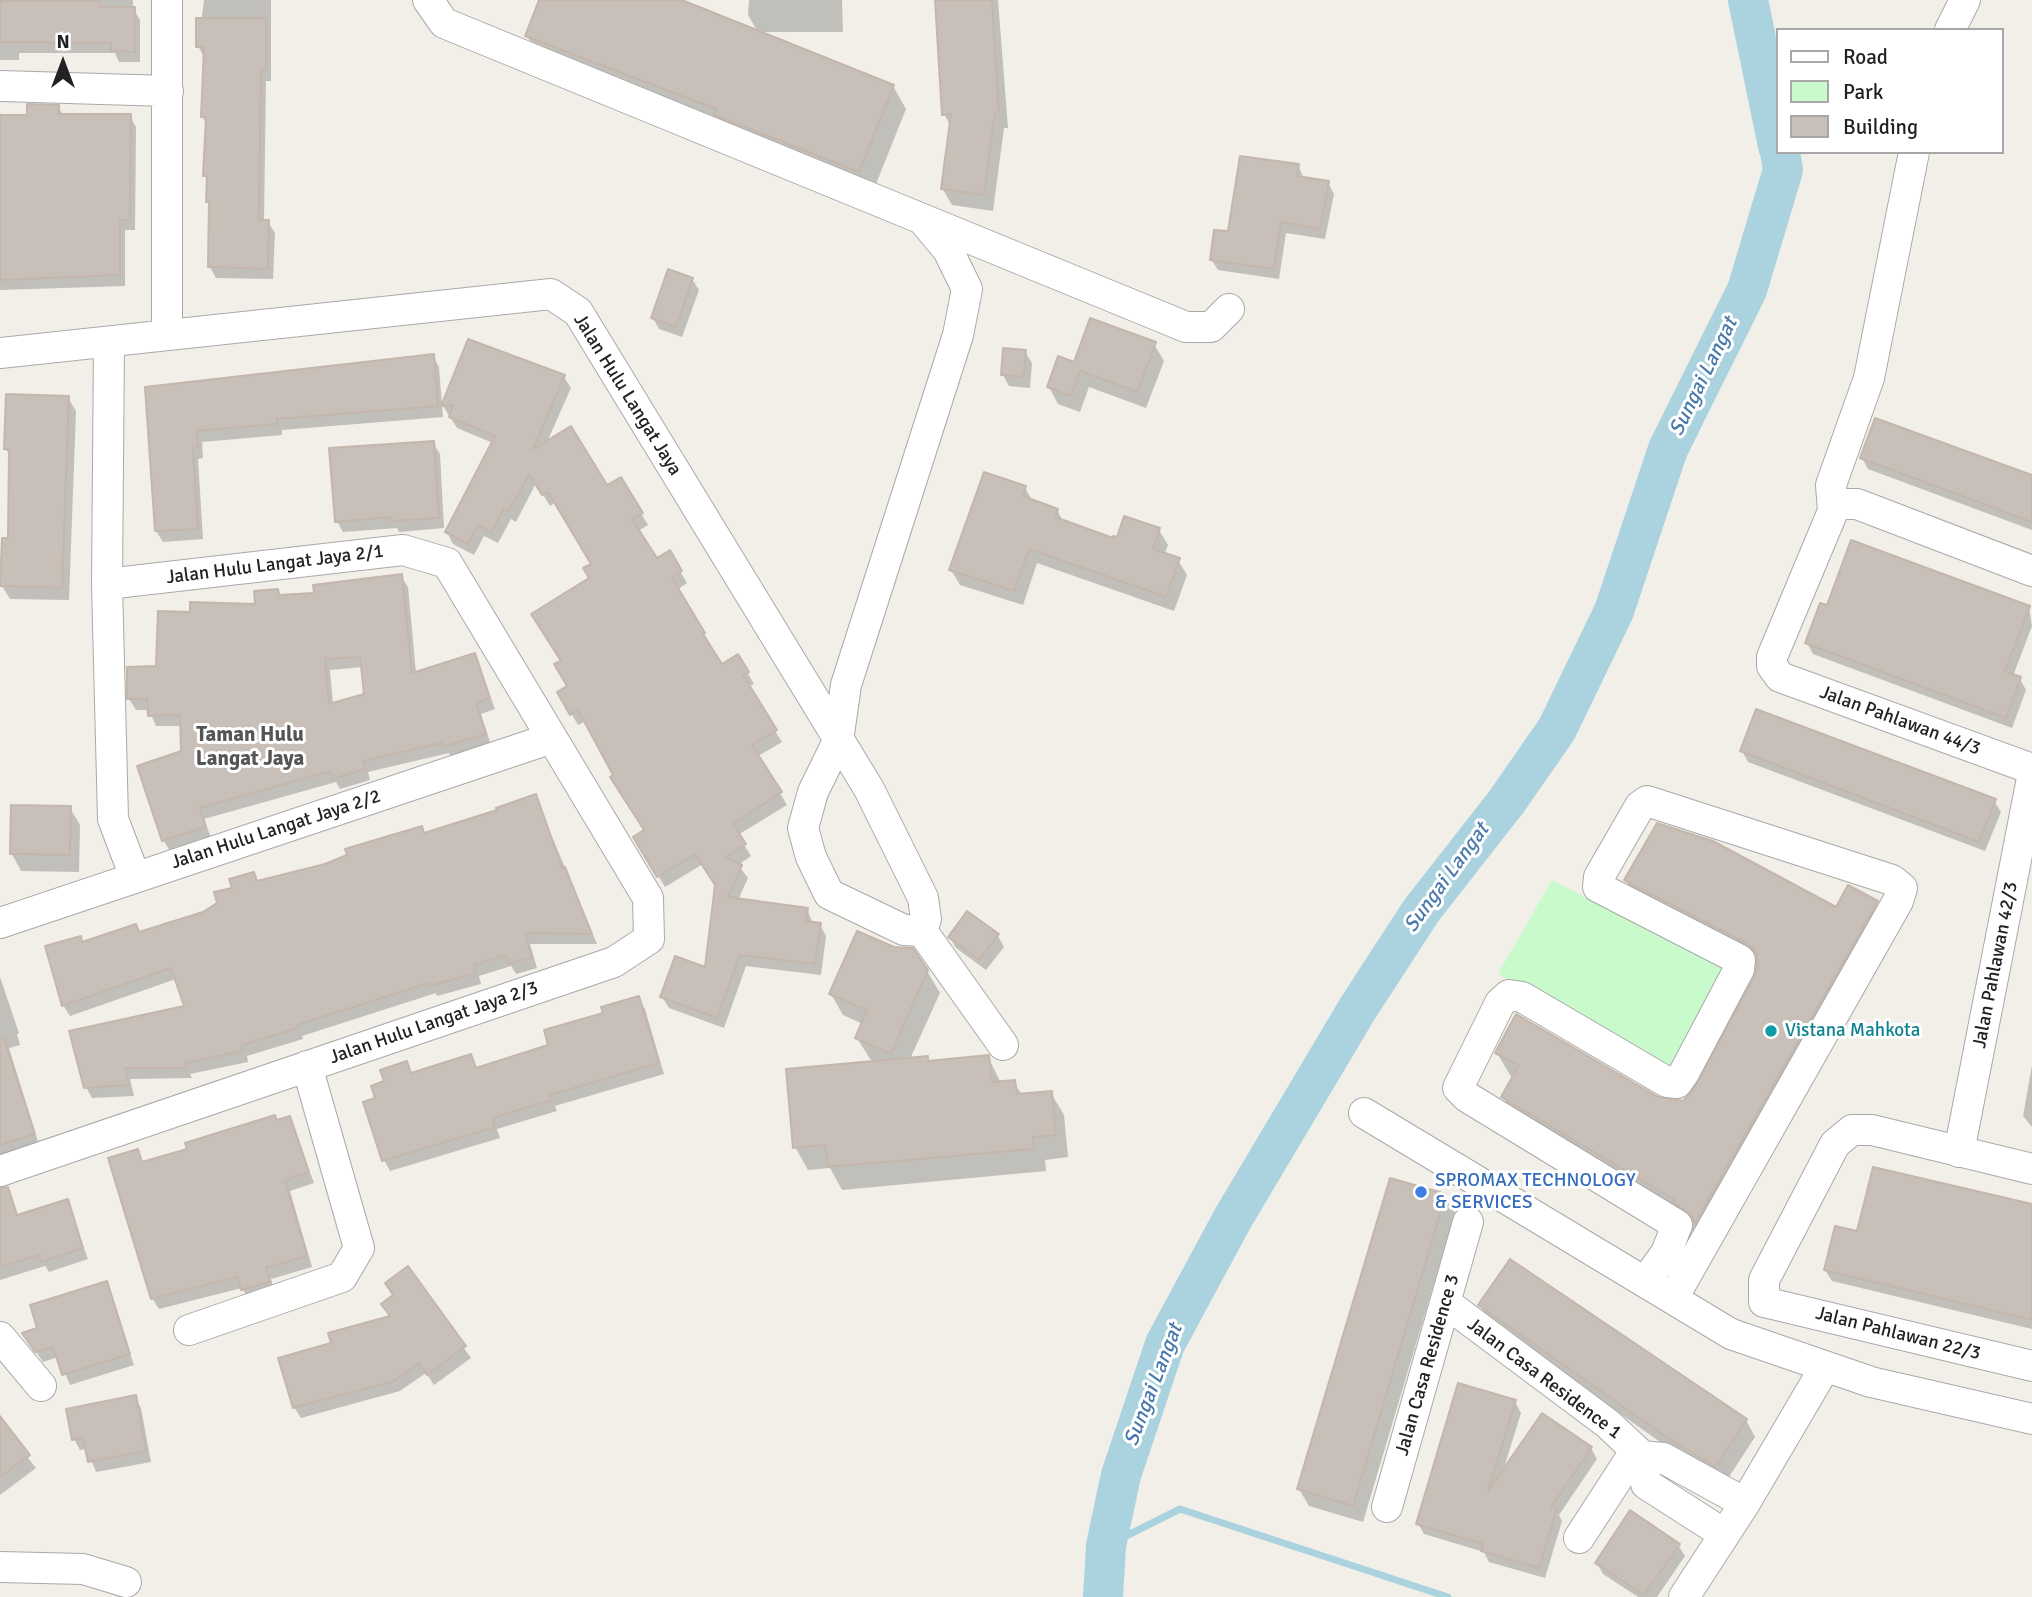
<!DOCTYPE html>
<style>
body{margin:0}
#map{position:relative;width:2032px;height:1597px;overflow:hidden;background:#f2efe9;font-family:Signika,sans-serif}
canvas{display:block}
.legend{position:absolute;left:1776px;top:28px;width:228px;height:126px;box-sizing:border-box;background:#fff;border:2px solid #a7a7a7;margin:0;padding:9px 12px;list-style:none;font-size:21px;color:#222}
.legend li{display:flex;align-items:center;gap:14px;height:35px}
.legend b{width:35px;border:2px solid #a7a7a7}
.north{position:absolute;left:28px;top:28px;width:70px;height:70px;-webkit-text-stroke:5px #fff;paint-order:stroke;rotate:0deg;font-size:19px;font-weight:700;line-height:28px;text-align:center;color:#222}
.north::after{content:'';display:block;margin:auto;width:24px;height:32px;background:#222;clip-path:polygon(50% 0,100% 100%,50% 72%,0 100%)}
</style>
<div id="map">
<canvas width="2032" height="1597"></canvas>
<ul class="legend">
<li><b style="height:9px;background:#fff"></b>Road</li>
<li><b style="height:19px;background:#c8facc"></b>Park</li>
<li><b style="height:19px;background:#c7bfb8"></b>Building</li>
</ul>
<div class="north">N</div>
</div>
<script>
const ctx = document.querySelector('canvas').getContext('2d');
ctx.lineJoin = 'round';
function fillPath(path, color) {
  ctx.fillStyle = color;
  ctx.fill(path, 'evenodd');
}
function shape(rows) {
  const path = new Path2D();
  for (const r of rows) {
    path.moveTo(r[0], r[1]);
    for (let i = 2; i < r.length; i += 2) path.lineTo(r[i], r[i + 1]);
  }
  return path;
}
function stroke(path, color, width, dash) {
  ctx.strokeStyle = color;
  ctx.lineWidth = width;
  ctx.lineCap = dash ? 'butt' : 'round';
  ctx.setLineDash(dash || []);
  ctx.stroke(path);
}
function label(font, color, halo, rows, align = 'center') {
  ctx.font = font + ' Signika,sans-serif';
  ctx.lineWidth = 6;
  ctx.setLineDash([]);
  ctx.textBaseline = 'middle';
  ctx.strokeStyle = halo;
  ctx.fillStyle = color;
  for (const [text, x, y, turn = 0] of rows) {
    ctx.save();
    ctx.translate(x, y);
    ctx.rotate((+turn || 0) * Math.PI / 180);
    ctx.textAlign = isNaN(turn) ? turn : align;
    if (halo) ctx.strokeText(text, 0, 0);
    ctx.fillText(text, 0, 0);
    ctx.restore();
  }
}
const park = shape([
 [1552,880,1723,969,1668,1068,1498,974]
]);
const shadow = shape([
 [0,0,133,0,133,8,140,20,140,62,119,62,115,53,19,53,19,60,0,60],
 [204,0,271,0,271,81,266,81,264,222,268,222,275,233,273,279,216,278,210,267,211,206,205,175,208,126,202,117,204,57,198,46],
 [541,0,675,0,893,86,906,109,872,194,540,58,527,36],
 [749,0,842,0,843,32,758,32,748,15],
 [935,0,998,0,1008,128,1004,128,993,211,952,205,942,188,951,127,944,114],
 [58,107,64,116,130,116,136,127,135,230,125,230,125,286,0,290,0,117,29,117],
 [1298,165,1304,179,1328,183,1334,194,1325,239,1286,233,1279,279,1218,270,1211,259,1229,233],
 [692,279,699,290,682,337,659,329,653,318],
 [469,341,564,377,571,388,547,442,606,487,620,479,648,525,638,531,656,561,669,553,687,583,677,590,708,646,722,666,747,672,754,684,748,687,782,742,758,756,787,805,738,835,751,856,738,865,748,878,738,900,807,909,813,924,820,925,826,936,821,975,746,966,724,1028,669,1008,662,997,706,969,717,886,703,864,665,887,635,837,646,831,586,721,578,725,559,692,569,687,563,662,593,565,556,502,550,506,536,483,516,522,511,519,498,543,484,536,474,555,453,544,447,532,493,443,457,428,443,406],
 [1154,344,1164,361,1146,408,1089,387,1080,412,1058,404,1049,387,1075,365],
 [1025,352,1032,363,1030,388,1009,386,1003,375],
 [433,356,439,367,443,417,282,430,282,435,202,442,203,458,198,459,203,539,163,542,156,531,147,388],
 [68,398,76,411,69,600,10,599,2,586,9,540,11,457,6,449],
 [433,443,440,454,444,528,399,532,397,528,343,532,337,521],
 [1862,458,2032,477,2032,530,1868,469],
 [1025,488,1033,502,1057,510,1063,521,1114,541,1159,530,1168,545,1164,555,1178,560,1187,575,1174,611,1037,563,1023,605,960,585,951,570],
 [401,576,408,587,416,673,475,655,495,709,481,714,491,745,451,758,449,753,368,772,370,780,340,789,336,782,204,819,211,838,170,851,163,840,183,753,182,726,156,726,149,710,136,710,129,699,158,668,192,614,257,605,277,591,281,597,316,595],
 [363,667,366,695,333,704,330,670],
 [2029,607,2032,626,2013,676,2020,679,2026,690,2012,728,1813,654,1807,643],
 [1742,751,1994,801,2001,812,1985,851,1748,762],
 [535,796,597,944,530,944,537,968,516,974,511,966,479,976,481,984,437,996,436,993,302,1036,303,1039,247,1056,248,1062,190,1074,192,1078,130,1079,134,1096,92,1098,86,1087,186,1008,176,979,70,1016,63,1005,83,944,136,926,140,933,204,913,219,904,254,874,259,883,326,866,499,811],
 [70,808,80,825,79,872,21,871,12,854],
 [1626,880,1837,910,1876,903,1896,936,1715,1255,1692,1231,1522,1131,1503,1097,1513,1080,1497,1053,1658,1099,1683,1103,1701,1082,1758,972,1645,914],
 [968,913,998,936,1004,947,986,970,956,948,950,937],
 [927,971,940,993,910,1059,927,1058,929,1062,988,1057,1001,1083,1014,1082,1022,1095,1051,1093,1064,1115,1068,1157,1045,1160,1046,1171,842,1190,830,1168,808,1170,795,1147,877,1062,870,1059,857,1038,863,1024,843,1015,831,994],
 [0,977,19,1033,17,1034,20,1045,9,1048,39,1145,0,1158],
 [638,998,645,1009,664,1074,555,1106,557,1111,497,1129,500,1138,390,1171,384,1160,377,1099,386,1083,406,1063,413,1074,470,1056,477,1069,551,1046],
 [2032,1065,2032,1127,2023,1116],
 [289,1118,314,1183,290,1191,312,1267,271,1279,275,1293,249,1300,242,1288,159,1309,152,1298,137,1151,144,1163],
 [1445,1196,1455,1213,1363,1522,1309,1506,1299,1489],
 [67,1201,88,1259,49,1272,45,1266,0,1280,0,1209,13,1207,18,1216],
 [2032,1207,2032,1329,1832,1281,1825,1270,1859,1233],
 [408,1269,471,1358,434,1385,426,1373,400,1391,301,1418,294,1407,333,1344,391,1317],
 [106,1283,134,1365,70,1385,58,1357,43,1362,31,1344,39,1329],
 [1480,1305,1746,1420,1755,1437,1725,1483,1673,1451,1490,1322],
 [135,1397,141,1408,151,1462,96,1472,87,1449,80,1450,74,1439],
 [1515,1402,1521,1413,1503,1471,1591,1448,1597,1459,1559,1515,1562,1521,1545,1578,1489,1562,1484,1552,1424,1534,1418,1523],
 [0,1423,36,1468,0,1495],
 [1678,1545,1685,1556,1657,1597,1638,1597,1603,1574,1597,1563]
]);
const stream = shape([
 [1106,1546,1180,1509,1448,1597]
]);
const river = shape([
 [1748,0,1778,146],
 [1103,1597,1106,1546,1121,1475,1165,1344,1233,1218,1358,1008,1421,911,1507,801,1557,729,1614,611,1668,449,1747,290,1783,170,1780,152]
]);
const building = shape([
 [539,0,682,0,894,85,859,172,714,115,716,109,525,36,539,0],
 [935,0,992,0,999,112,995,112,984,195,941,189,951,114,942,115,935,0],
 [0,1,100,1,100,7,135,7,135,52,111,51,111,43,0,42,0,1],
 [196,18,266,18,266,70,261,70,259,220,269,220,268,269,208,267,209,202,206,202,207,176,203,176,206,117,201,117,204,47,196,47,196,18],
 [27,104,59,105,59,114,131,114,130,220,120,220,120,275,0,280,0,115,27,115,27,104],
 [1240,156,1299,164,1297,176,1329,181,1320,229,1281,222,1274,269,1210,260,1214,230,1228,231,1240,156],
 [668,269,693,278,676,327,651,318,668,269],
 [1090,318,1156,342,1137,392,1080,371,1071,396,1047,387,1058,356,1074,362,1090,318],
 [468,339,565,375,533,449,571,426,607,485,621,477,643,513,632,519,657,558,670,550,682,571,672,578,705,633,703,634,722,664,738,654,749,672,743,675,777,730,752,745,782,792,733,824,746,844,726,857,742,865,728,897,808,908,806,921,821,923,815,964,740,955,717,1018,660,997,675,956,705,967,715,885,695,854,657,877,633,837,644,830,610,777,613,775,578,710,570,715,557,692,567,686,554,664,561,661,531,614,589,578,583,568,591,564,548,492,542,495,529,474,509,511,504,509,491,532,478,525,468,544,445,532,495,436,449,417,453,405,441,406,468,339],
 [1003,348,1026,350,1024,377,1001,375,1003,348],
 [434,354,438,406,277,419,277,424,197,431,198,448,193,448,198,529,155,531,145,387,434,354],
 [6,394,69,396,62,588,0,586,2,538,8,538,9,450,4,449,6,394],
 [1875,418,2032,475,2032,522,1860,458,1875,418],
 [434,441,439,518,391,521,391,517,335,522,329,448,434,441],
 [984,472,1026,486,1023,496,1058,509,1055,517,1113,538,1113,536,1117,537,1124,516,1160,528,1153,549,1180,558,1166,597,1029,549,1014,591,949,570,984,472],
 [1851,540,2030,606,2005,671,2021,677,2006,718,1805,643,1820,603,1827,605,1851,540],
 [402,574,412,673,475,653,490,698,476,703,486,734,443,747,442,743,363,761,365,769,332,779,330,771,200,808,206,827,162,841,137,766,181,751,180,715,148,716,147,699,127,699,127,667,156,666,158,611,190,612,190,602,255,604,254,591,278,589,279,595,314,593,313,585,402,574],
 [360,657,364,694,329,704,325,659,360,657],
 [1756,709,1996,799,1979,842,1740,751,1756,709],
 [536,794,562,868,565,867,592,934,525,933,532,957,509,964,505,955,474,965,476,973,430,986,429,983,297,1025,298,1028,242,1045,243,1051,185,1063,187,1068,125,1068,129,1085,84,1088,69,1031,184,1006,171,968,62,1006,45,946,81,936,82,942,136,924,139,932,203,912,217,903,214,892,232,888,229,879,254,872,257,881,325,864,347,855,345,849,422,826,424,833,497,810,496,808,536,794],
 [11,805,71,806,70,855,10,854,11,805],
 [1657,823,1713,841,1836,907,1848,885,1878,901,1695,1223,1691,1215,1673,1202,1675,1200,1501,1097,1519,1065,1495,1053,1516,1014,1658,1097,1683,1101,1691,1093,1754,977,1758,965,1756,952,1748,944,1624,880,1657,823],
 [967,911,999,934,979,960,948,937,967,911],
 [857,931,894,947,913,948,928,970,891,1054,855,1038,867,1010,829,994,857,931],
 [639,996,659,1063,550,1095,552,1100,492,1118,495,1127,382,1161,363,1102,375,1098,371,1086,384,1081,380,1070,407,1061,411,1073,471,1054,476,1068,548,1045,544,1030,603,1013,601,1007,639,996],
 [0,1038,4,1038,35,1134,0,1145,0,1038],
 [989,1055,992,1082,1015,1080,1017,1094,1052,1091,1056,1135,1033,1137,1034,1149,828,1167,825,1145,793,1148,786,1069,928,1056,928,1061,989,1055],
 [275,1115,277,1120,290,1116,309,1172,285,1180,307,1256,266,1268,270,1282,241,1290,237,1277,151,1299,108,1158,138,1149,142,1162,187,1149,185,1143,275,1115],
 [1873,1167,2032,1204,2032,1320,1824,1270,1835,1226,1857,1231,1873,1167],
 [1390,1178,1446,1194,1353,1506,1297,1489,1390,1178],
 [8,1187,17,1215,68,1199,83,1248,41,1262,39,1255,0,1267,0,1188,8,1187],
 [1510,1259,1747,1419,1715,1467,1662,1434,1478,1305,1510,1259],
 [408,1266,466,1346,427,1375,419,1363,394,1381,293,1408,278,1358,331,1343,328,1333,390,1316,381,1304,393,1295,385,1283,408,1266],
 [107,1281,130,1354,62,1375,53,1347,35,1352,22,1333,37,1328,30,1305,107,1281],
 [1458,1383,1516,1400,1488,1491,1542,1413,1592,1447,1551,1507,1557,1509,1539,1568,1481,1551,1483,1544,1416,1524,1458,1383],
 [136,1395,146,1451,88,1462,83,1438,72,1440,66,1409,136,1395],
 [0,1416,30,1455,0,1477,0,1416],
 [1630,1510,1680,1544,1644,1595,1595,1563,1630,1510]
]);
const minor = shape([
 [167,0,167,334],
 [428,0,444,23,1186,327,1211,327,1229,309],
 [1950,30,1965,0],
 [0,86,168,91],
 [922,219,948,250,967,289,958,335,846,685,838,741,813,792,803,828,811,857,829,894,904,930,922,931],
 [109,342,107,584,113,819,135,877],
 [0,353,551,294,578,312,869,789,923,898,926,919,922,931],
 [1833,511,1831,485,1869,378,1914,152],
 [2032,571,1857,504,1839,504,1833,511,1772,657,1772,666,1780,677,2032,769],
 [0,923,552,738],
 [922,931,1003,1045],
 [1364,1113,1731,1334,1871,1382,2032,1419],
 [1959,1152,2032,778],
 [2032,1169,1872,1130,1852,1130,1835,1144,1764,1280,1764,1302,2032,1366],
 [0,1171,614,962,649,939,648,898,447,563,403,550,107,584],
 [1645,1282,1666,1253,1677,1225,1467,1097,1458,1088,1500,1003,1509,995,1522,997,1667,1082,1677,1083,1684,1073,1739,969,1740,960,1598,887,1599,877,1640,806,1647,801,1892,880,1902,888,1898,901,1673,1298],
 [1446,1303,1608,1424,1642,1456,1663,1458,1745,1503],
 [189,1330,342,1277,359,1248,307,1066],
 [0,1337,41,1386],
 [1642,1456,1646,1484,1724,1534],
 [1387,1507,1468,1222],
 [1579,1538,1636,1450],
 [0,1567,83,1569,126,1582],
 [1684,1597,1745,1503,1825,1367]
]);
const markers = [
 [1771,1031,7,"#0f9aa8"],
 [1421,1192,7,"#3f7fe0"]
];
const streetNames = [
 ["Jalan Hulu Langat Jaya",627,395,58],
 ["Jalan Hulu Langat Jaya 2/1",275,565,-7],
 ["Jalan Pahlawan 44/3",1900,721,20],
 ["Jalan Hulu Langat Jaya 2/2",276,830,-18],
 ["Jalan Pahlawan 42/3",1996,965,-79],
 ["Jalan Hulu Langat Jaya 2/3",434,1023,-19],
 ["Jalan Pahlawan 22/3",1898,1334,14],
 ["Jalan Casa Residence 3",1428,1365,-74],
 ["Jalan Casa Residence 1",1544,1379,37]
];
const cultureNames = [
 ["Vistana Mahkota",1785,1031]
];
const shopNames = [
 ["SPROMAX TECHNOLOGY",1435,1181],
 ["& SERVICES",1435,1203]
];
const waterNames = [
 ["Sungai Langat",1704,377,-64],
 ["Sungai Langat",1447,878,-54],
 ["Sungai Langat",1154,1385,-69]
];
const neighbourhoodNames = [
 ["Taman Hulu",250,735],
 ["Langat Jaya",250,759]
];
fillPath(park, '#c8facc');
fillPath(shadow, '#0003');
stroke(stream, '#aad3df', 7);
stroke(river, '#aad3df', 40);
fillPath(building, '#c7bfb8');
stroke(building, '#c4b6ab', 2);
stroke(minor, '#a9a9a9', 32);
stroke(minor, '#fff', 30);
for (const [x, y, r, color] of markers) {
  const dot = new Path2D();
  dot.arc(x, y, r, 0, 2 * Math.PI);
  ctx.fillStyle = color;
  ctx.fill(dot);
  stroke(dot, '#fff', 2.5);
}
label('19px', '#222', '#fff', streetNames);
label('19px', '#0d838f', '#fff', cultureNames, 'left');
label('19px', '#366cbe', '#fff', shopNames, 'left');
label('italic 21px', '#4a7aab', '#fff', waterNames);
label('bold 21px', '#555', '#fff', neighbourhoodNames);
</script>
